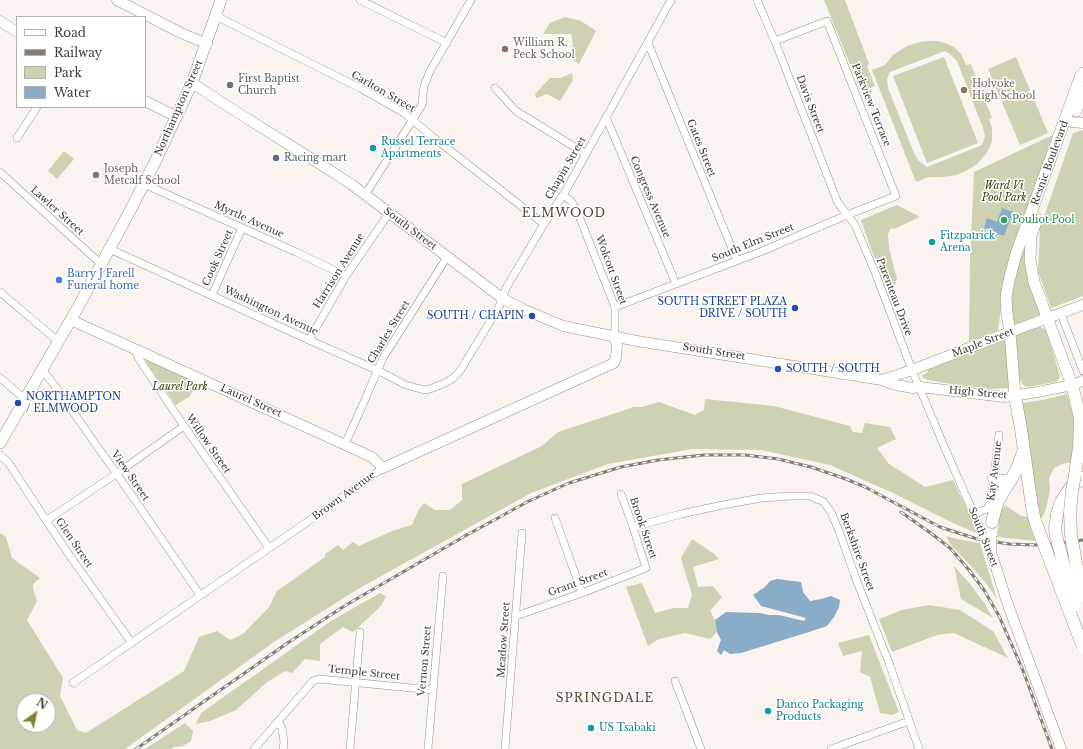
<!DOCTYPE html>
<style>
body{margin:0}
#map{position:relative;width:1083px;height:749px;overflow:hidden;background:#fbf3ef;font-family:"Libre Baskerville",serif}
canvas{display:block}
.legend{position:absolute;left:16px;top:16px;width:130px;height:92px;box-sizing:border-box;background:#fff;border:1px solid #b5afac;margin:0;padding:5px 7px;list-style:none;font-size:12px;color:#473830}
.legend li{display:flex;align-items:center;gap:8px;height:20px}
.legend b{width:20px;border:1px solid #b5afac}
.north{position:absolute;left:16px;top:693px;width:40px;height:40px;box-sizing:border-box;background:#fff;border:1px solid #b5afac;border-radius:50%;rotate:33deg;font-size:11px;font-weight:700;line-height:16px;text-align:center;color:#473830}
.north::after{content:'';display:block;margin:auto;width:14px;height:18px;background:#85842e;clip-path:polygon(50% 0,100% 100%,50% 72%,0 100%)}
</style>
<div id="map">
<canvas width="1083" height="749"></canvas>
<ul class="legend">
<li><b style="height:5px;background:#fff"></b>Road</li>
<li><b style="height:5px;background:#877b74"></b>Railway</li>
<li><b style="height:11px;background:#cfd1b5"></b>Park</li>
<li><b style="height:11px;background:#89acc9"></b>Water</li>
</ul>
<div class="north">N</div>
</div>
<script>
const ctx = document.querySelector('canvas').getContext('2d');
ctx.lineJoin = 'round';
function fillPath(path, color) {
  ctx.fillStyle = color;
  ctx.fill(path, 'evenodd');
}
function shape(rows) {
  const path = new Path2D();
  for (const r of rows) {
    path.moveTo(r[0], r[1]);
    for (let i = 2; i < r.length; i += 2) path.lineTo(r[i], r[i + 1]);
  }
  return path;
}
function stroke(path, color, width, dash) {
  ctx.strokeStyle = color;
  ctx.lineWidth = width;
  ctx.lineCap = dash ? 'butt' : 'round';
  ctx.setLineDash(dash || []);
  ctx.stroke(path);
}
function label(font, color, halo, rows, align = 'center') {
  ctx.font = font + ' "Libre Baskerville",serif';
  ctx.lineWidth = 3;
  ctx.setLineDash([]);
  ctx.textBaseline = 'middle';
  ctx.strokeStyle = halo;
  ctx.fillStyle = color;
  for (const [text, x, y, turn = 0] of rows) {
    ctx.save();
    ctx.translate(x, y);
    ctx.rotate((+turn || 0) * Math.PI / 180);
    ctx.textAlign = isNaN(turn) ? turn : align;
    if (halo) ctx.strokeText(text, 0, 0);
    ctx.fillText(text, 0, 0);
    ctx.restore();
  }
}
const green = shape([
 [824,0,845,0,869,64,867,66,875,86,861,92],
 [565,17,581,21,596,31,579,64,568,56,573,44,571,34,543,34,550,23],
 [929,41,937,41,945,43,954,47,961,54,966,65,971,64,992,118,989,119,992,128,992,141,989,149,985,155,977,164,966,171,956,175,943,177,929,177,916,182,872,70,885,65,893,55,907,46,920,42],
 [945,51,950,54,957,61,983,128,985,136,982,145,927,167,918,160,914,153,888,88,887,79,890,72],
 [944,57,978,143,927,163,893,76],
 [1016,57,1048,133,1020,145,988,69],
 [572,73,573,80,560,101,547,94,536,98,535,94,550,78,561,78],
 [1083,130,1083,296,1051,308,1038,271,1040,228,1073,133],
 [1057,133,1005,279,998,330,969,342,970,259,974,172],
 [64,151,74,159,57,179,48,171],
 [897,205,920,217,894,229,891,228,888,234,889,248,897,279,894,287,894,302,871,249,861,220],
 [1026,244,1041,314,1015,324,1014,323,1011,306,1012,296,1015,273],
 [1040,327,1046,330,1047,332,1060,376,1058,380,1055,382,1027,387,1022,384,1020,380,1015,342,1015,338,1019,334],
 [1006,340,1012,388,987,389,987,388,957,385,928,380,923,378,922,376,923,375,928,372,927,370],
 [146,359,197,381,190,396,176,405,146,362],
 [1067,394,1076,426,1073,462,1062,464,1054,468,1049,478,1050,490,1046,509,1043,516,1040,520,1034,493,1023,403,1042,400],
 [705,399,774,406,850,426,853,432,862,433,865,423,890,427,896,439,877,448,889,464,925,487,953,480,979,534,955,524,893,493,830,465,761,450,692,449,608,464,531,493,358,589,274,642,125,749,0,749,0,533,6,537,12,558,40,578,33,584,33,589,37,601,27,620,63,678,60,696,77,730,86,733,184,671,199,637,217,631,230,640,243,634,269,607,277,591,325,557,325,554,338,545,343,550,353,542,359,546,392,531,412,525,418,511,424,503,435,510,450,510,462,500,462,484,542,446,558,432,634,407,642,407,659,402,695,415,704,410],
 [24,701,48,701,48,725,24,725],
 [1005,505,1021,516,1028,517,1035,541,997,537,1000,513],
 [946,536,961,540,980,543,997,599,985,582,968,563,951,545],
 [692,539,713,553,719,559,693,567,698,587,713,586,722,597,710,611,715,620,717,632,710,639,685,633,659,639,648,646,626,587,642,583,655,613,673,608,688,608,692,595,681,558],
 [954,566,970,584,985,604,993,618,961,599],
 [380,593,386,596,381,606,353,632,343,627,320,644,320,661,305,659,292,673,285,671,266,683,236,710,210,721,196,724,201,713,331,621],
 [929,605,960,610,993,631,1008,658,954,633,937,635,892,652,879,619,902,610],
 [869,635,899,712,892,715,880,713,870,677,860,672,862,651,843,656,838,643],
 [185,723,193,731,191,741,183,746,174,747,171,749,145,749]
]);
const water = shape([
 [1002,208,1013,212,1004,236,984,228,987,218,997,222],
 [777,579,801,582,803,592,810,601,821,599,831,596,840,600,839,607,834,617,827,626,809,632,741,653,730,654,724,650,721,655,717,651,719,645,721,640,717,632,715,620,726,612,760,613,769,615,779,615,804,621,806,618,761,606,753,595,765,587,770,581]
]);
const street = shape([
 [360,0,447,43],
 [757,0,776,44,838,203,855,225,875,272,912,370,947,453,984,537],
 [216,16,360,88,404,113,433,137,544,224],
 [648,43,737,261],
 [495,88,516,111,586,154],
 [606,117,676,284],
 [17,138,37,107],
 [0,172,101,264],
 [144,184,296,252,346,276],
 [365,195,422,105,424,86,430,71,471,0],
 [563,195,571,201,577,211,615,307,615,337],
 [110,249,309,340,377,370,406,385,424,390,430,389,445,383,453,378,460,371,499,307,506,288,544,224,565,192,671,0],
 [0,292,59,342],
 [212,295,242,228],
 [615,307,760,252,847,215,896,196,827,21,775,41],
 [1061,314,1083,371],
 [309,340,346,276,389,213],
 [135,349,138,357,145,368,184,426,269,548],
 [43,370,57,389,137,503,200,595],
 [0,378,26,400],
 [345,444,360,411,383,358,447,257],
 [0,455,8,462,65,549,131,642],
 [991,508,991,500,994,478,999,435],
 [975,514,991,507],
 [555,518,582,593],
 [47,520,116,474,184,426],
 [633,527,681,514,718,506,761,498,791,496,810,496,824,502,831,512,839,531,856,579,889,663,919,749],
 [516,616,582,593,646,568,633,527,621,494],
 [675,681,701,749],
 [73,683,326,509,383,468],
 [278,721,282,728,284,742,283,749],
 [254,749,313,681,319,679,432,690],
 [350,749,360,632],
 [428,749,443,576],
 [505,749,522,533],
 [831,749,909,721]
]);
const secondary = shape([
 [117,0,179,32,207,44],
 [0,21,17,32],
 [192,83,240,114,320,164,351,184,502,298,523,309,563,326,637,341,882,380,896,385,913,388,920,387,1004,397,1038,392,1072,385,1083,381],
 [145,101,177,117],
 [1065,119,1072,122,1083,123],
 [71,320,361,452,373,458,383,468,614,363,616,357,617,346,615,337],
 [882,380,912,370,1010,332,1083,305],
 [991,552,1007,602,1061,749]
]);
const primary = shape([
 [1076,111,1083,92],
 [1037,219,1031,236,1030,260,1034,282,1072,385],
 [1015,396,1010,332,1007,314,1006,297,1009,281,1016,254,1081,75,1083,73],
 [0,443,77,309,131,209,156,160,192,83,221,0]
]);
const highway = shape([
 [1072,385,1079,413,1080,422,1079,447,1075,475],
 [1015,396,1021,429,1032,507,1035,521],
 [994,478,998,481,1003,481,1010,480],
 [991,507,999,499,1015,473,1019,464,1023,452],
 [1057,515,1060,504,1066,494,1072,486,1083,478],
 [992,522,998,500]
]);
const rail = shape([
 [901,512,932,534,950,548,969,570,984,590,999,616,1022,668,1052,749],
 [136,749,289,642,346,605,465,536,529,501,569,483,621,467,658,460,704,455,745,455,778,459,811,467,846,479,865,487,940,527,977,539,1009,544,1036,545,1056,544,1083,540]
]);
const streetBridge = shape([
 [984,537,990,550]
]);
const secondaryBridge = shape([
 [991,536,991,552]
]);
const highwayBridge = shape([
 [1075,475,1072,491,1070,512,1071,535,1077,568,1083,597],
 [1057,515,1055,528,1056,536,1075,605],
 [1035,521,1083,647]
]);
const markers = [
 [505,49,4,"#8d6e63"],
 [230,85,4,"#6b7280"],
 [964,90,4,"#8d6e63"],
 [373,148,4,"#0f9aa8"],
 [276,158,4,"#5c6f8a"],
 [96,175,4,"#8d6e63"],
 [1004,220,4,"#2e9e5b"],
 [932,242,4,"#0f9aa8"],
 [59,280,4,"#3f7fe0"],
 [795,308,4,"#1a4fb4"],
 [532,316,4,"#1a4fb4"],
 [778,369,4,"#1a4fb4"],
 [18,403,4,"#1a4fb4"],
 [768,711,4,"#0f9aa8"],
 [591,728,4,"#0f9aa8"]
];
const educationNames = [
 ["William R.",513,43],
 ["Peck School",513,55],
 ["Holyoke",972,84],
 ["High School",972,96],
 ["Joseph",104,169],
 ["Metcalf School",104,181]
];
const worshipNames = [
 ["First Baptist",238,79],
 ["Church",238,91]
];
const streetNames = [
 ["Carlton Street",383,92,30],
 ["Davis Street",810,104,69],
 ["Parkview Terrace",871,105,68],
 ["Northampton Street",179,108,-66],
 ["Gates Street",701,148,68],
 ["Resnic Boulevard",1050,163,-70],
 ["Chapin Street",566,168,-60],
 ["Congress Avenue",650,197,67],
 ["Lawler Street",57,211,42],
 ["Myrtle Avenue",249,220,24],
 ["South Street",410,229,37],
 ["South Elm Street",753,243,-22],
 ["Cook Street",218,258,-66],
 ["Wolcott Street",611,270,70],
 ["Harrison Avenue",339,271,-58],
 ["Parenteau Drive",894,297,69],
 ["Washington Avenue",271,311,25],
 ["Charles Street",389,332,-59],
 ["Maple Street",983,343,-21],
 ["South Street",714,352,9],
 ["High Street",978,393,5],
 ["Laurel Street",251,401,24],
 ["Willow Street",208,444,55],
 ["Kay Avenue",995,471,-83],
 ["View Street",130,476,55],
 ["Brown Avenue",344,496,-36],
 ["Brook Street",643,528,71],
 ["South Street",983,537,68],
 ["Glen Street",74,543,56],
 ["Berkshire Street",857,552,70],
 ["Grant Street",578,583,-20],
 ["Meadow Street",504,640,-86],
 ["Vernon Street",425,661,-85],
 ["Temple Street",364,673,6]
];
const cultureNames = [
 ["Russel Terrace",381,142],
 ["Apartments",381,154],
 ["Fitzpatrick",940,236],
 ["Arena",940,248],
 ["Danco Packaging",776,705],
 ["Products",776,717],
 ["US Tsabaki",599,728]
];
const serviceNames = [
 ["Racing mart",284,158]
];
const parkNames = [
 ["Ward Vi",1004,186],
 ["Pool Park",1004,198],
 ["Laurel Park",180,387]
];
const leisureNames = [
 ["Pouliot Pool",1012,220]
];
const shopNames = [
 ["Barry J Farell",67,274],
 ["Funeral home",67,286]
];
const transitNames = [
 ["SOUTH STREET PLAZA",787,302],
 ["DRIVE / SOUTH",787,314],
 ["SOUTH / CHAPIN",524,316],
 ["SOUTH / SOUTH",786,369,"left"],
 ["NORTHAMPTON",26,397,"left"],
 ["/ ELMWOOD",26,409,"left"]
];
const quarterNames = [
 ["ELMWOOD",564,214],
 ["SPRINGDALE",605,699]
];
fillPath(green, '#cfd1b5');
fillPath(water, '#89acc9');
stroke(street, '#ac8b77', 8);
stroke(secondary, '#ac8b77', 11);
stroke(primary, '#ac8b77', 12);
stroke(highway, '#ac8b77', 13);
stroke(street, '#fff', 7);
stroke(secondary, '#fff', 10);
stroke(primary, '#fff', 11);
stroke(highway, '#fff', 12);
stroke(rail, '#877b74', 3);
stroke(rail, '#fff', 1.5, [4.5]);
stroke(streetBridge, '#ac8b77', 8, []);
stroke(secondaryBridge, '#ac8b77', 11, []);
stroke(highwayBridge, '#ac8b77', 13, []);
stroke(streetBridge, '#fff', 7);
stroke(secondaryBridge, '#fff', 10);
stroke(highwayBridge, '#fff', 12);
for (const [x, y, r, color] of markers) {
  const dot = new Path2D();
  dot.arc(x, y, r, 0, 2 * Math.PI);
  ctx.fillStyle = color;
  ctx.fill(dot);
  stroke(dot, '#fff', 1.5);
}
label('10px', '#785e54', '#fff', educationNames, 'left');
label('10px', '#5b616d', '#fff', worshipNames, 'left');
label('10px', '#473830', '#fff', streetNames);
label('10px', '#0d838f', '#fff', cultureNames, 'left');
label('10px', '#4e5e75', '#fff', serviceNames, 'left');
label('italic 10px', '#393905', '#fff', parkNames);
label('10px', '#27864d', '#fff', leisureNames, 'left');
label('10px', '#366cbe', '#fff', shopNames, 'left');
label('10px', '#164399', '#fff', transitNames, 'right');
ctx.letterSpacing = '1px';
label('12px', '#604230', '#fff', quarterNames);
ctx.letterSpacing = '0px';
</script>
